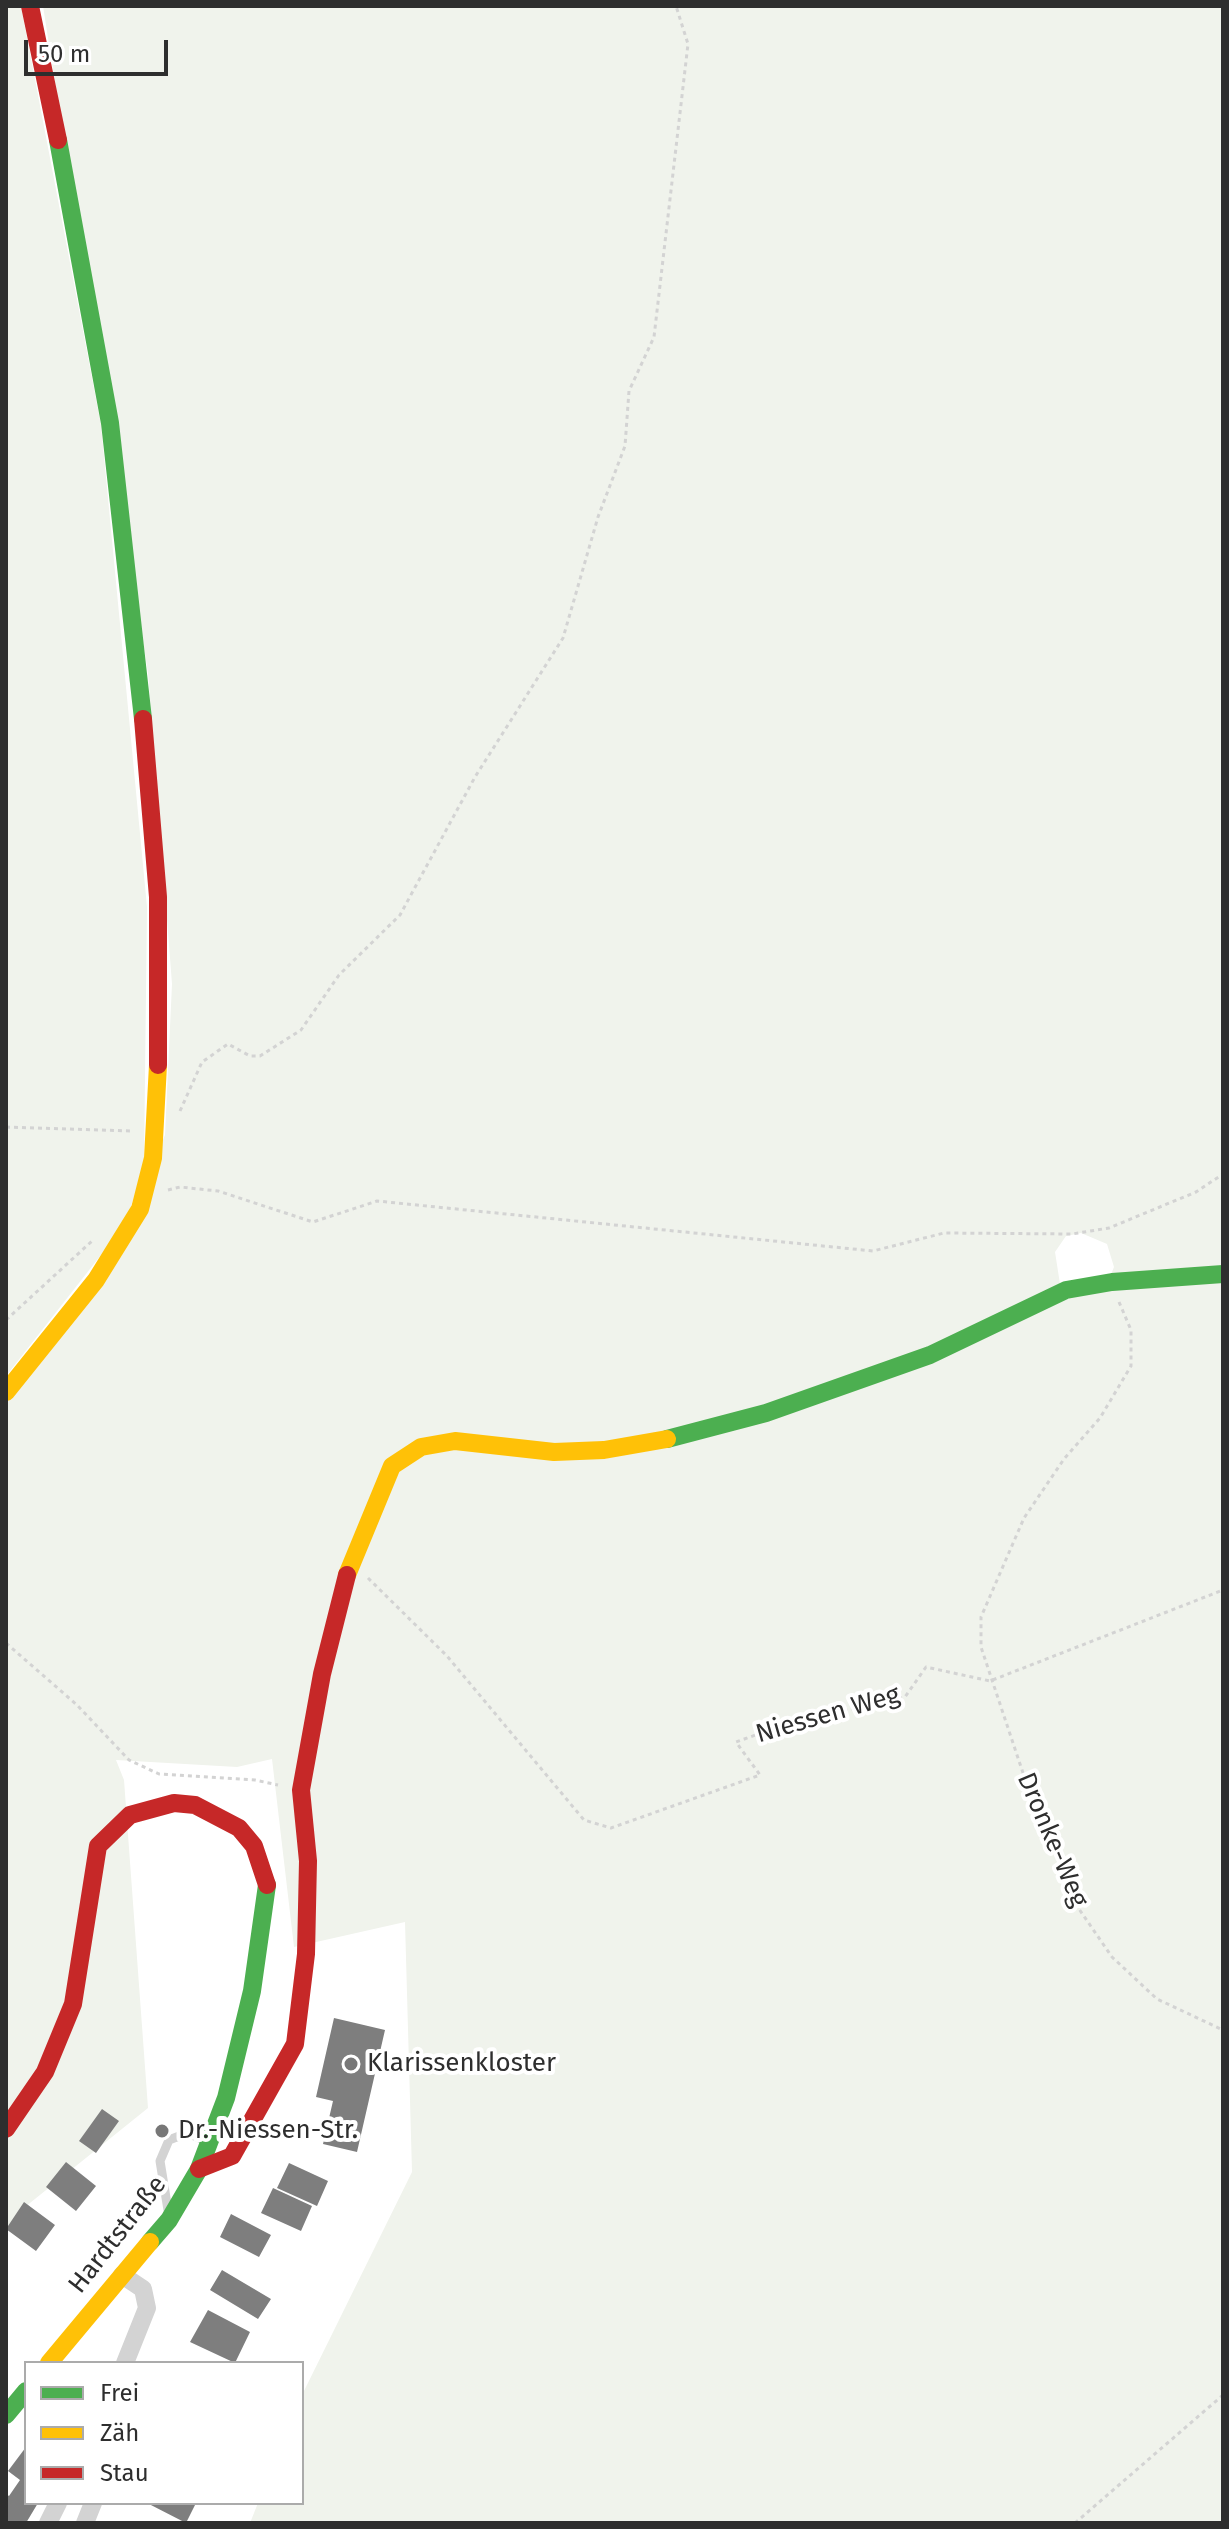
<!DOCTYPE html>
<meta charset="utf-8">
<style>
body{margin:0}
#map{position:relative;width:1229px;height:2529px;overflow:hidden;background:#fff;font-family:"Fira Sans",sans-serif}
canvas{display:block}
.frame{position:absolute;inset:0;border:8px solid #2e2e2e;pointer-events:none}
.legend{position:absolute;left:24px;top:2361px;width:280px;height:144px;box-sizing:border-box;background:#fff;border:2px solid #ababab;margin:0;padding:10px 14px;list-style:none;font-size:24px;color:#2e2e2e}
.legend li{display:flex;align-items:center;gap:16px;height:40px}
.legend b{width:40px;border:2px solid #ababab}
.scale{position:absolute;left:24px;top:40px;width:144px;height:36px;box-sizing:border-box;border:4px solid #2e2e2e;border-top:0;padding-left:10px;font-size:24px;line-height:28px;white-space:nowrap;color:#2e2e2e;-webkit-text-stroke:6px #fff;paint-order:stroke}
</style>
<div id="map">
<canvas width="1229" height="2529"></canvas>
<div class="frame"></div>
<ul class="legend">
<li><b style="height:10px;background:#4caf50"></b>Frei</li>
<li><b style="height:10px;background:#ffc107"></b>Zäh</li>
<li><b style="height:10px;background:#c62828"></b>Stau</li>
</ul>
<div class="scale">50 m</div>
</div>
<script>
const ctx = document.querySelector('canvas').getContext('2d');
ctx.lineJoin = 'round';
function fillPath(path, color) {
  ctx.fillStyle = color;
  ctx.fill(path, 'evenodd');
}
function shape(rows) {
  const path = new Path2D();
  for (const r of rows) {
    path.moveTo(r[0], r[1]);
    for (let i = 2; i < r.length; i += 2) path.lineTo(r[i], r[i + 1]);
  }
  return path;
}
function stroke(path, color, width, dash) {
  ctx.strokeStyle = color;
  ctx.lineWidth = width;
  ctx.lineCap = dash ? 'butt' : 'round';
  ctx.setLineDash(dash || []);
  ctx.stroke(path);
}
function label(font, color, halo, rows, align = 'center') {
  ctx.font = font + ' "Fira Sans",sans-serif';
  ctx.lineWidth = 8;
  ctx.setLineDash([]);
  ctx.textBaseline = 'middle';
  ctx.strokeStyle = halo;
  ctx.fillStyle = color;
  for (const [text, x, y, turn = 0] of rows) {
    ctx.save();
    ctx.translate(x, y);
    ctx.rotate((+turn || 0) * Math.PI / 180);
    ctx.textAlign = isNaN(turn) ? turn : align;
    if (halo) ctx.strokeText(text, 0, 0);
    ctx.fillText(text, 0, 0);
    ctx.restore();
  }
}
const green = shape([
 [6,6,21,6,101,425,147,907,144,1163,126,1223,6,1376],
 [43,6,1223,6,1223,2523,250,2523,258,2503,302,2503,302,2395,412,2172,405,1922,294,1947,272,1759,237,1767,116,1760,124,1780,148,2108,25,2207,6,2232,6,1402,104,1280,165,1135,172,984,148,673],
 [1081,1233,1107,1244,1114,1267,1110,1277,1060,1284,1055,1252,1066,1236]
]);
const building = shape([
 [334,2018,385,2030,357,2152,323,2144,333,2101,316,2097],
 [102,2109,119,2121,96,2153,79,2141],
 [66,2162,96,2186,76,2211,46,2187],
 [289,2163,328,2181,317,2206,277,2188],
 [273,2188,312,2206,301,2231,261,2213],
 [24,2202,55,2225,36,2251,6,2229],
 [231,2214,271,2235,259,2257,220,2237],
 [222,2270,271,2299,258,2319,210,2290],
 [208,2310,250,2332,235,2363,190,2342],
 [26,2447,26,2503,38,2503,26,2523,6,2523,6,2494,9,2496,20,2480,8,2471],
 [147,2503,196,2503,186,2523]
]);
const path = shape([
 [180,1111,202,1062,228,1044,250,1056,260,1056,301,1030,339,975,400,915,475,777,563,638,598,517,625,446,629,391,654,337,688,44,676,6],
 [6,1127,133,1131],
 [168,1190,180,1187,218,1191,313,1222,377,1201,873,1251,944,1233,1072,1234,1109,1228,1196,1192,1223,1174],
 [1119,1302,1131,1330,1131,1366,1100,1418,1064,1459,1024,1518,981,1617,981,1647,1032,1800,1079,1909,1112,1957,1157,1999,1223,2030],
 [6,1320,92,1241],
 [368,1578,447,1656,584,1820,611,1828,760,1775,736,1742,789,1723,905,1697,926,1667,990,1681,1223,1590],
 [6,1643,77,1705,129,1760,159,1774,255,1780,278,1785],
 [1075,2523,1223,2395]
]);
const lane = shape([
 [168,2210,160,2161,169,2140,187,2133,207,2141]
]);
const street = shape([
 [122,2275,143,2289,147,2308,125,2363],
 [48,2523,58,2503],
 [85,2523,93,2503]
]);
const fast = shape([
 [58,140,110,423,143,719],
 [667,1439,766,1413,930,1355,1066,1290,1112,1282,1223,1274],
 [150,2242,169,2220,199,2169,226,2098,252,1991,267,1885],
 [6,2415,26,2391]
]);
const slow = shape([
 [6,1392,96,1280,140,1209,153,1158,158,1065],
 [347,1575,392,1466,421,1447,455,1441,554,1452,604,1450,667,1439],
 [49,2363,150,2242]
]);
const jam = shape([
 [30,6,58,140],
 [143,719,158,897,158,1065],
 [6,2129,45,2072,73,2004,98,1846,130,1815,174,1803,195,1805,239,1828,254,1846,267,1885],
 [199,2169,232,2156,295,2044,306,1954,308,1861,301,1790,322,1674,347,1575]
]);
const markers = [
 [351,2064,8,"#777"],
 [162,2131,8,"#777"]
];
const streetNames = [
 ["Niessen Weg",828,1715,-16],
 ["Dronke-Weg",1052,1840,67],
 ["Hardtstraße",118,2235,-52]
];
const poiNames = [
 ["Klarissenkloster",367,2064],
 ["Dr.-Niessen-Str.",178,2131]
];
fillPath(green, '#f0f3ec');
fillPath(building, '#7e7e7e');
stroke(path, '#d3d3d3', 3, [4, 4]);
stroke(lane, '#d3d3d3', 9);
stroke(street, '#d3d3d3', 18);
stroke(fast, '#4caf50', 18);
stroke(slow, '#ffc107', 18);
stroke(jam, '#c62828', 18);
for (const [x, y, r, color] of markers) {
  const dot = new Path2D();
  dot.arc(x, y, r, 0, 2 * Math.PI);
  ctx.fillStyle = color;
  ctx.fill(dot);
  stroke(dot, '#fff', 3);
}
label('26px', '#2e2e2e', '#fff', streetNames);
label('26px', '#2e2e2e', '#fff', poiNames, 'left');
</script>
